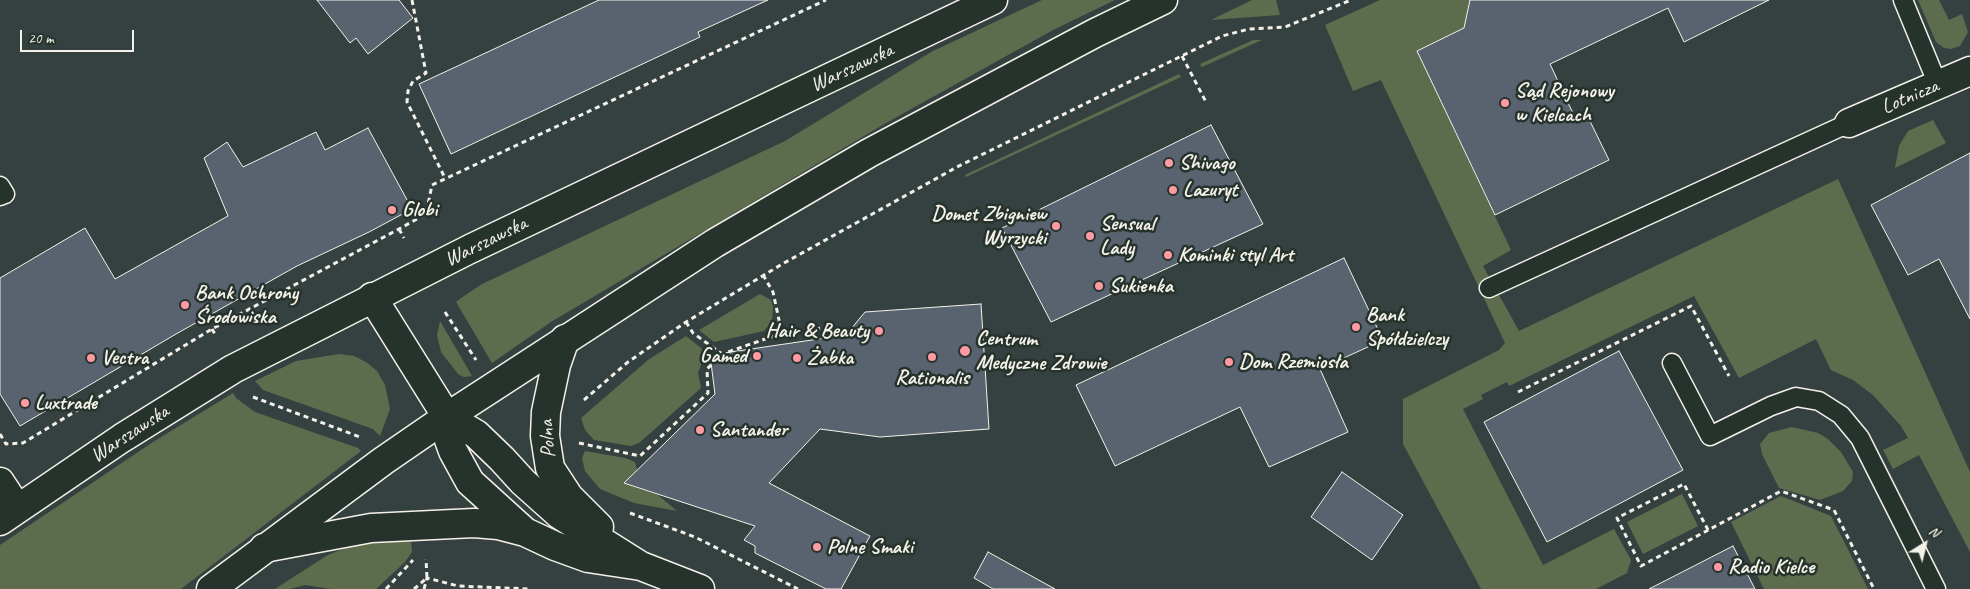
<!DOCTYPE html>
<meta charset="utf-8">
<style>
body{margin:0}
#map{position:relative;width:1970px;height:589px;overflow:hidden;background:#354141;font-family:Caveat,sans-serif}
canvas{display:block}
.north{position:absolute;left:1900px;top:519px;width:50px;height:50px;-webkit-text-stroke:4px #26332d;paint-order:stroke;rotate:36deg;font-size:14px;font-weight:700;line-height:20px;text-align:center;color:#f4f1e8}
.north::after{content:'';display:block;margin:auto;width:18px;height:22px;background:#f4f1e8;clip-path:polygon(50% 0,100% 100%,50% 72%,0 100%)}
.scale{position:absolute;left:20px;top:30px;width:114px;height:22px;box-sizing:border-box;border:2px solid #f4f1e8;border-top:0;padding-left:6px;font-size:15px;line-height:18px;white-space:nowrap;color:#f4f1e8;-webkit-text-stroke:4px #26332d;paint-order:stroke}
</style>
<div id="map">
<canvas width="1970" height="589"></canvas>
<div class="north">N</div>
<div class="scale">20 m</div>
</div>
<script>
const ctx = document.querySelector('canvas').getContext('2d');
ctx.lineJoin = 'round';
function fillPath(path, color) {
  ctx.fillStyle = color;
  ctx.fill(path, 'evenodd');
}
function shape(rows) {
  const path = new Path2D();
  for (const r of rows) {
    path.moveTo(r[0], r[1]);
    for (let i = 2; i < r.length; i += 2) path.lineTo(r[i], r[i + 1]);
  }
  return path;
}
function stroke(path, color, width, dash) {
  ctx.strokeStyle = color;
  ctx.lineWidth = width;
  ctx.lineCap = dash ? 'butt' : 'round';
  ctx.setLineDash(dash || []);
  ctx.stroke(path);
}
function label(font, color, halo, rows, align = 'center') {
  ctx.font = font + ' Caveat,sans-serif';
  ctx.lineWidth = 5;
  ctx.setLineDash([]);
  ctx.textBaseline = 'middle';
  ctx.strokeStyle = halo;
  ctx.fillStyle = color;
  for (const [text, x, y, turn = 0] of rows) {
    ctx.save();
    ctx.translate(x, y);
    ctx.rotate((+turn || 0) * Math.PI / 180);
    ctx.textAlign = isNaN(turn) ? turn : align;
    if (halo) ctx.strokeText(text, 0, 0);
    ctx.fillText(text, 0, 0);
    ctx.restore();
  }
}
const green = shape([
 [1042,0,1115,0,1053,30,886,123,551,322,492,363,456,302,461,298,482,284,785,141,933,51],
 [1252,0,1276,0,1280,15,1211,20],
 [1380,0,1473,0,1475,23,1417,51,1511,250,1483,266,1519,331,1838,179,1970,472,1970,552,1919,455,1893,469,1883,450,1908,438,1901,426,1873,395,1853,380,1831,370,1816,339,1739,378,1694,296,1509,386,1507,382,1481,395,1483,399,1463,409,1543,565,1614,529,1631,560,1627,573,1596,589,1481,589,1403,444,1403,399,1499,350,1505,343,1381,80,1353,91,1325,25],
 [1918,0,1939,0,1949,20,1962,14,1968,32,1960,46,1951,49,1944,48,1936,42],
 [1253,40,1262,40,1202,67,1200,64],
 [1179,74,1181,77,966,177,965,175],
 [1933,120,1946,143,1895,168,1899,146,1908,131],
 [760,294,771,300,773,307,772,322,764,331,714,342,699,330],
 [440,321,472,376,464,377,458,374,441,352,437,335],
 [686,336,706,352,698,373,701,388,639,443,631,446,594,440,585,430,581,418,648,360],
 [339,354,354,356,366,362,377,371,385,385,390,409,380,436,373,429,263,390,255,381,296,361],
 [233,393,236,398,255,412,358,448,361,451,181,589,0,589,0,545,153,442],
 [1792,427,1818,433,1828,439,1841,452,1853,472,1852,481,1843,491,1820,500,1779,488,1762,454,1760,444,1769,433],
 [585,451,625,458,635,462,637,470,624,483,658,495,677,511,634,503,600,489,585,471,582,458],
 [1682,494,1698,526,1643,554,1627,522],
 [1781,496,1831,516,1868,589,1764,589,1731,522],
 [411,539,412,552,405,562,376,589,331,589,305,585,289,589,275,589,326,556,345,548,365,543]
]);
const building = shape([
 [317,0,399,0,413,18,368,54,356,38,350,43,317,0],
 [599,0,768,0,698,32,700,37,451,154,419,84,599,0],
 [1470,0,1769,0,1684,42,1668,8,1550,64,1577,122,1588,117,1609,160,1495,215,1417,51,1464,28,1470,0],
 [1211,125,1263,224,1051,322,1002,228,1211,125],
 [368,128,412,209,369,232,297,266,176,334,20,426,0,394,0,278,85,228,115,279,228,216,204,158,227,142,243,167,316,132,325,150,368,128],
 [1970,153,1970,319,1939,259,1908,275,1871,205,1970,153],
 [1344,258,1383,340,1320,369,1348,432,1269,467,1240,407,1115,466,1076,385,1344,258],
 [981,304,989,429,880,437,820,429,769,483,870,536,841,589,826,589,755,553,755,546,744,540,755,526,624,483,715,394,710,355,846,335,865,312,981,304],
 [1619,351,1683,470,1547,542,1484,422,1619,351],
 [1342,472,1403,515,1372,560,1311,517,1342,472],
 [1733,546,1755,589,1649,589,1733,546],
 [988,552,1055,589,993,589,974,578,988,552]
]);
const path = shape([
 [412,0,426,73,413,81,408,91,407,102,445,178],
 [1182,56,1206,102],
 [399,229,404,238],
 [763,275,773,292,782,334],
 [445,312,476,360],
 [686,322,693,333,722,354],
 [212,329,216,336],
 [1518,392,1691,306,1729,376],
 [253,397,360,437],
 [584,400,628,362,686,322,784,263,957,167,1222,36,1249,29,1285,27,1351,0],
 [0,434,6,444,23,443,212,329,399,229,426,214,432,185,826,0],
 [579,443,640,456,708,393,707,369,722,354,774,336,834,326],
 [630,513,695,537,798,589],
 [1708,530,1684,484,1617,518,1641,566,1781,491,1834,510,1874,589],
 [386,589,413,560],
 [414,589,427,578,426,559],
 [424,589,427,578,458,586,529,589]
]);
const service = shape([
 [1903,0,1938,85],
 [0,186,5,194,0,196],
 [1489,288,1849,123],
 [1672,363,1710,436,1771,406,1796,397,1819,401,1841,415,1860,438,1936,589]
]);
const minor = shape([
 [1849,123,1970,71],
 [372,297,447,417,449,440,453,451,470,482,524,531],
 [565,339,556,365,546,412,545,436,550,468,569,497,599,527],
 [447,417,476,434,502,459,523,482,560,515,641,566,700,589],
 [0,482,17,508],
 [264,548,371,528,474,523,498,525,525,532,555,546,588,558,641,566]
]);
const secondary = shape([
 [0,521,122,438,233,369,470,249,993,0],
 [211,589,383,461,447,417,715,243,869,153,1095,33,1163,0]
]);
const markers = [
 [1505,103,5,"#ff9aa2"],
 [1169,163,5,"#ff9aa2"],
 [1173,190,5,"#ff9aa2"],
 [392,210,5,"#ff9aa2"],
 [1056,226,5,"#ff9aa2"],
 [1090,236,5,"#ff9aa2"],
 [1168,255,5,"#ff9aa2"],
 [1099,286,5,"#ff9aa2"],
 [185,305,5,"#ff9aa2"],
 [1356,327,5,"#ff9aa2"],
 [879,331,5,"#ff9aa2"],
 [965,351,6,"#ff9aa2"],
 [757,356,5,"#ff9aa2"],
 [932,357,5,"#ff9aa2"],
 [91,358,5,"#ff9aa2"],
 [797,358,5,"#ff9aa2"],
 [1229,362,5,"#ff9aa2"],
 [25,403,5,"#ff9aa2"],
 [700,430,5,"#ff9aa2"],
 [817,547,5,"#ff9aa2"],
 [1718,567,5,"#ff9aa2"]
];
const streetNames = [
 ["Warszawska",852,68,-25],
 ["Lotnicza",1910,97,-23],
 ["Warszawska",486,242,-26],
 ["Warszawska",130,434,-33],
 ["Polna",548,439,-94]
];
const poiNames = [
 ["Sąd Rejonowy",1515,91],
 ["w Kielcach",1515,115],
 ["Shivago",1179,163],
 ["Lazuryt",1183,190],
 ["Globi",402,210],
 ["Domet Zbigniew",1046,214,"right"],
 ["Wyrzycki",1046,238,"right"],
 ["Sensual",1100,224],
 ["Lady",1100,248],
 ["Kominki styl Art",1178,255],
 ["Sukienka",1109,286],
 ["Bank Ochrony",195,293],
 ["Środowiska",195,317],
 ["Bank",1366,315],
 ["Spółdzielczy",1366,339],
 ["Hair & Beauty",869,331,"right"],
 ["Centrum",976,339],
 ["Medyczne Zdrowie",976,363],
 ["Gamed",747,356,"right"],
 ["Vectra",101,358],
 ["Żabka",807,358],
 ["Dom Rzemiosła",1239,362],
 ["Rationalis",932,378,"center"],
 ["Luxtrade",35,403],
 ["Santander",710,430],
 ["Polne Smaki",827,547],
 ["Radio Kielce",1728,567]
];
fillPath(green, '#5e6c4e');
fillPath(building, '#596370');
stroke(building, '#f4f1e8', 1);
stroke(service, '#f4f1e8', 21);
stroke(minor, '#f4f1e8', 31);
stroke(secondary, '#f4f1e8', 31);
stroke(path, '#f4f1e8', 3, [5, 4]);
stroke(service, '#26332d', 18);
stroke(minor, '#26332d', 28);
stroke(secondary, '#26332d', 28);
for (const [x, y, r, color] of markers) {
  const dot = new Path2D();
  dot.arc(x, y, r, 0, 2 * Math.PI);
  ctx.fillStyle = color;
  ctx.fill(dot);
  stroke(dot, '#26332d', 2);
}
label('21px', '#f4f1e8', '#26332d', streetNames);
label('bold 21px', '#f4f1e8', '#26332d', poiNames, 'left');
</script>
